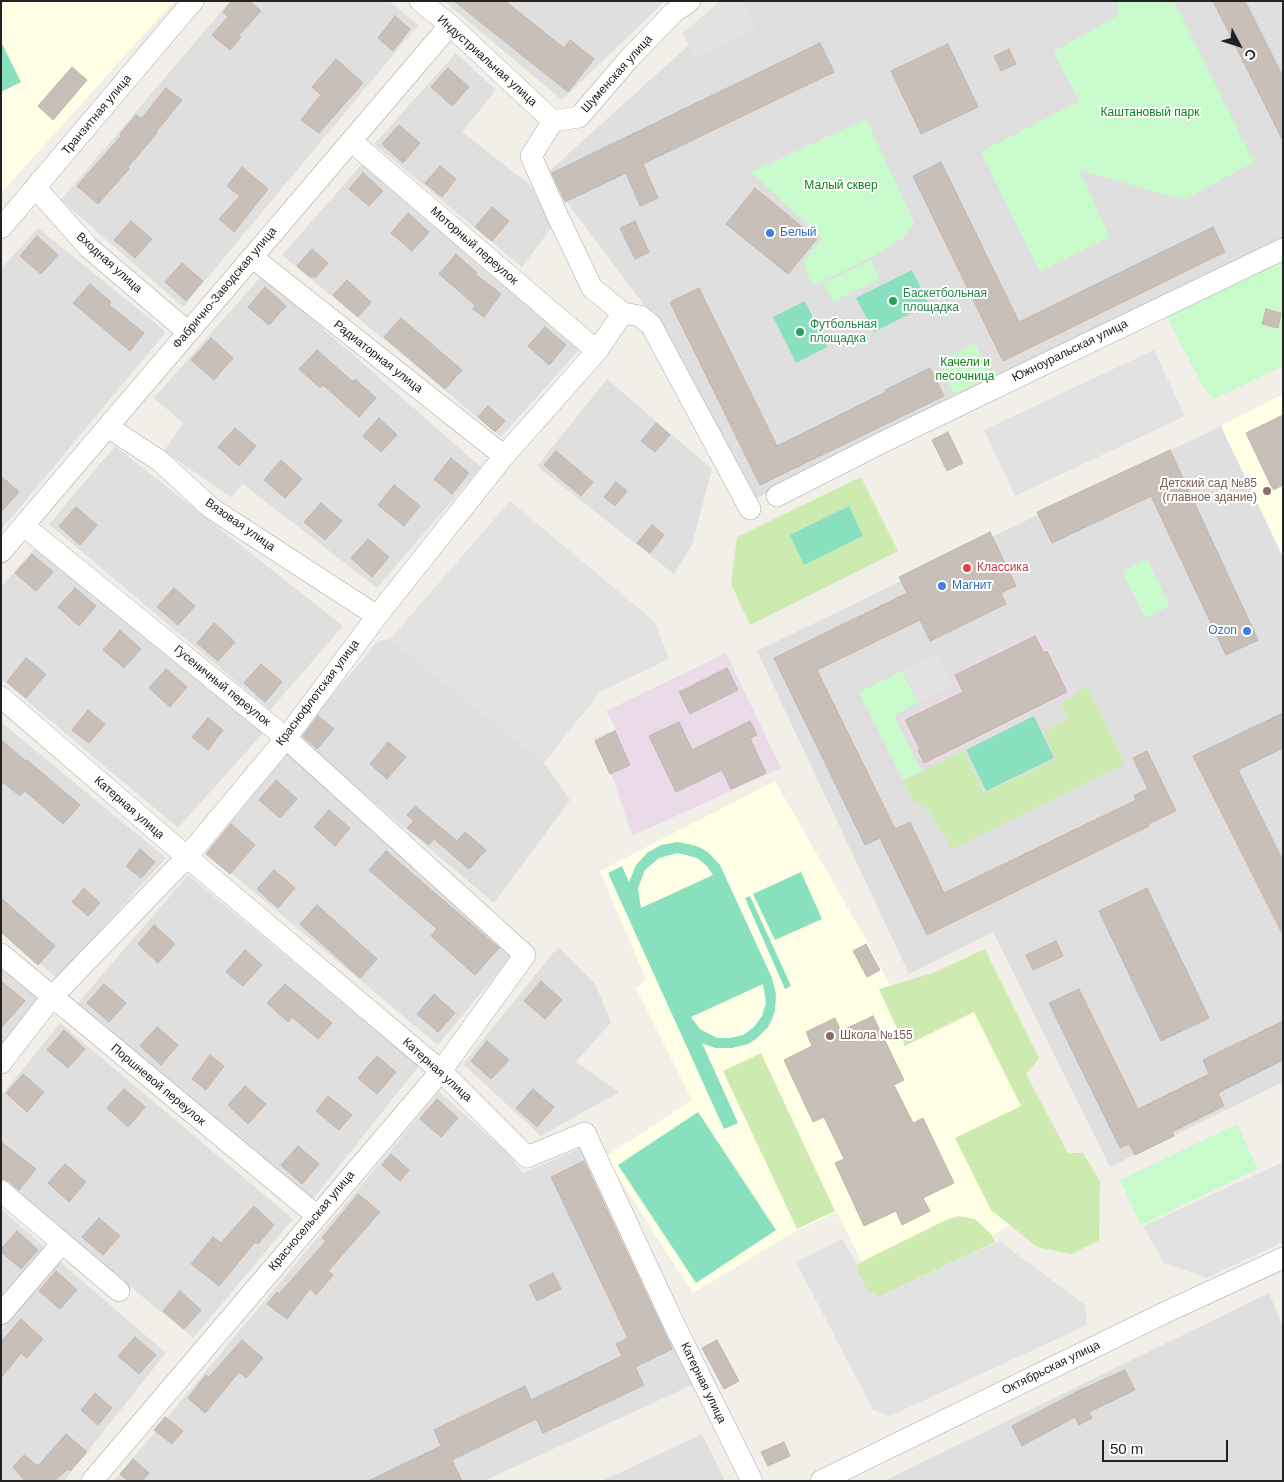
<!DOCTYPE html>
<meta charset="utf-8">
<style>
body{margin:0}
#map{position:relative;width:1284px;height:1482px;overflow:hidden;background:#f2efe9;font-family:Helvetica,sans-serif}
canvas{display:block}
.frame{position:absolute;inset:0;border:2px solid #222;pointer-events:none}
.north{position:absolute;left:1214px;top:20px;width:50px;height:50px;-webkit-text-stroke:4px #fff;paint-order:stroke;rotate:130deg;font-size:14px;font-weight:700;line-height:20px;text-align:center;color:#222}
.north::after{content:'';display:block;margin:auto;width:18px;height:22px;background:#222;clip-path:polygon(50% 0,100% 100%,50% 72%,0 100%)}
.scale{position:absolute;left:1102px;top:1440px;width:126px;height:22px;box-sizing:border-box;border:2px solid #222;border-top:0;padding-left:6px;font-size:15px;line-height:18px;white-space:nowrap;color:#222;-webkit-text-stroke:4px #fff;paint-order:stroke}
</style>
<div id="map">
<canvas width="1284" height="1482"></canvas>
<div class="frame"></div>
<div class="north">С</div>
<div class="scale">50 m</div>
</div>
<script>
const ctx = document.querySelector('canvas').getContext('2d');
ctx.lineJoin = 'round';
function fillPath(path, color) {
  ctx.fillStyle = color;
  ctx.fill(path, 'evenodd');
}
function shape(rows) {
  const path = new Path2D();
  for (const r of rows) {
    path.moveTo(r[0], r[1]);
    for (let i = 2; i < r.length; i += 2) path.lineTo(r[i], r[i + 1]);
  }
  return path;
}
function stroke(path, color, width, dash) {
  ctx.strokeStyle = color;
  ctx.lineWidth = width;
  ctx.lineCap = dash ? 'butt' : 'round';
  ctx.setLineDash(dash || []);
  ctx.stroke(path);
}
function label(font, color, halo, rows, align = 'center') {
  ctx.font = font + ' Helvetica,sans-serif';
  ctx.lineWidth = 4;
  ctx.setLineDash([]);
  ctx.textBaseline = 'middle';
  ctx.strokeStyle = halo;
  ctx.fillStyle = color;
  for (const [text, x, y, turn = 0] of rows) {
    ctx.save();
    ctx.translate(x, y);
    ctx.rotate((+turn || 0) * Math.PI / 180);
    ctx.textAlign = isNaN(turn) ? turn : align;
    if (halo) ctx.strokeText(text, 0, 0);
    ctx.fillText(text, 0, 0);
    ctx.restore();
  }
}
const residential = shape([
 [230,1,389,1,418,25,183,307,61,200],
 [444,1,664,1,664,2,562,100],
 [742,1,1283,1,1283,238,751,501,659,325,546,174,731,7],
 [456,53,496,90,462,132,529,184,554,224,522,267,374,144],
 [362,164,579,350,501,437,282,255],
 [38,228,166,332,1,530,1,269],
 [262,275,481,467,377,588,243,484,231,497,164,451,183,423,154,398],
 [607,379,712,469,692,545,674,574,537,466],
 [1221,426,1283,557,1283,1082,1110,1167,993,932,909,974,757,651],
 [115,446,343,626,270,710,49,524],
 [36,547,263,733,178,828,1,679,1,587],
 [390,639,544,763,570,800,494,903,297,737,378,641],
 [1,722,166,858,57,978,1,932],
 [288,753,513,954,438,1045,206,852],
 [188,875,419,1066,312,1200,77,1004],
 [558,947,595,984,611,1022,576,1062,619,1092,541,1136,463,1064],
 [1,968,39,999,1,1045],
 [60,1023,293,1219,193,1338,1,1181,1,1096],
 [439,1092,507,1152,523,1173,586,1146,694,1384,484,1481,114,1481],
 [1,1209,46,1248,1,1300],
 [58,1260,166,1353,64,1481,1,1481,1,1331],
 [1269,1293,1283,1327,1283,1480,1280,1481,884,1481],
 [702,1434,725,1481,602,1481]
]);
const industrial = shape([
 [1040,628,1073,693,924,766,899,718,959,689,951,672],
 [726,653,781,768,632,836,614,781,593,739,616,729,606,711]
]);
const education = shape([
 [1,1,174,1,1,193],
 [1283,394,1283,557,1221,426],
 [775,781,869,945,908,1020,975,990,1077,1187,993,1235,995,1242,879,1297,837,1212,794,1232,693,1293,605,1157,692,1100,636,988,646,979,600,871]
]);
const grass = shape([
 [861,477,898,551,750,625,731,584,737,537],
 [1087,686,1125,764,952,849,928,809,913,800,903,782,963,750,984,793,1056,759,1044,732,1068,719,1061,704],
 [985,949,1039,1058,1026,1074,1068,1153,1083,1153,1100,1181,1099,1240,1071,1254,1037,1247,991,1210,955,1138,1021,1106,974,1012,905,1046,879,989,933,973],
 [761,1053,835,1211,797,1229,723,1071],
 [959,1216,975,1219,992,1235,995,1242,879,1297,867,1291,856,1269,857,1264,948,1219]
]);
const park = shape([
 [1119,1,1174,1,1254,162,1184,200,1079,170,1110,237,1040,272,981,152,1079,101,1053,52,1117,16],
 [866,119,915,224,903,238,878,254,813,286,803,263,822,238,751,172],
 [1283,259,1283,366,1214,399,1204,388,1172,327,1167,315],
 [871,260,880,279,833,302,824,283],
 [975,343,991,376,955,395,938,363],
 [1147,559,1170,606,1145,618,1122,571],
 [902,671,918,703,894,715,922,771,903,780,859,692],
 [1237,1124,1258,1169,1141,1225,1120,1180]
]);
const pitch = shape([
 [1,42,21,82,1,92],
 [912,270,929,304,874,332,856,298],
 [805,301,827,347,796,363,773,317],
 [849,506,863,536,804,565,790,535],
 [1034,716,1054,758,986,791,966,750],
 [677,842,693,845,701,848,709,853,720,865,772,978,776,994,775,1011,772,1019,768,1027,756,1039,748,1044,732,1048,715,1048,702,1043,738,1123,724,1129,608,873,622,866,629,882,636,865,647,853,661,845],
 [678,853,697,858,707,866,713,875,641,908,638,888,645,870,659,858],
 [763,984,766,1003,762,1016,754,1027,743,1035,730,1038,717,1038,700,1029,691,1017],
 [801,872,822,919,775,940,753,894],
 [750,896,791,986,785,989,745,898],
 [698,1112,776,1230,696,1283,618,1165]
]);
const parking = shape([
 [720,1,743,1,756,29,696,58,682,34],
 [1154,350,1185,416,1015,496,984,430],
 [510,501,655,622,669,659,600,692,544,763,390,639],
 [938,653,954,686,920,703,904,670],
 [1283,1162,1283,1242,1207,1278,1164,1263,1143,1226],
 [842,1239,857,1264,856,1269,867,1291,879,1297,999,1241,1085,1305,1087,1325,890,1416,873,1410,796,1262]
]);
const building = shape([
 [232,1,249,1,261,11,239,35,241,37,230,50,212,35,228,17,223,12,232,1],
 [454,1,505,1,564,48,570,40,594,59,568,92,454,1],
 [1213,1,1245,1,1283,77,1283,141,1213,1],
 [395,16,410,29,393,51,378,38,395,16],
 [820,43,834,72,643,164,658,198,640,206,626,173,565,202,552,173,820,43],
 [948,44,978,107,921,134,891,71,948,44],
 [1009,49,1016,64,1001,71,994,56,1009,49],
 [336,59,363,83,319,133,301,120,321,95,312,87,336,59],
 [72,67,87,80,53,120,38,106,72,67],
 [448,68,469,87,452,106,431,87,448,68],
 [166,88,182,100,156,132,157,133,128,167,129,169,98,204,77,186,121,136,120,134,136,115,141,119,166,88],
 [399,125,420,143,403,163,382,144,399,125],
 [941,162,1019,322,1213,227,1225,252,1003,361,913,176,941,162],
 [440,166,456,179,442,197,425,183,440,166],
 [242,167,268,189,234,232,219,219,240,196,227,186,242,167],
 [363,173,383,191,369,206,349,189,363,173],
 [755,188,817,239,788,274,726,224,755,188],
 [492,207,509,221,492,241,475,227,492,207],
 [408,213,429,232,412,251,391,233,408,213],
 [131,221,152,239,135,258,114,240,131,221],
 [635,221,649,252,635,259,620,228,635,221],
 [37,236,58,255,41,274,20,256,37,236],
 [312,249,328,263,316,277,310,277,297,266,312,249],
 [456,254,477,273,475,274,501,294,484,317,473,309,475,305,439,274,456,254],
 [182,263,203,281,186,301,165,282,182,263],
 [347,280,371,302,358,317,333,295,347,280],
 [90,284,111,302,109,305,144,333,130,351,73,303,90,284],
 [265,287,286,306,269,325,248,307,265,287],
 [699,288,777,446,886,392,885,390,930,368,944,396,760,485,670,302,699,288],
 [1266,309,1281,313,1278,328,1262,324,1266,309],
 [401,318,462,370,445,389,384,337,401,318],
 [545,327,566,345,549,365,528,346,545,327],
 [211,338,233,358,214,380,191,360,211,338],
 [317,350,353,382,355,379,376,398,359,417,323,385,320,388,299,369,317,350],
 [488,406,505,421,495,432,478,417,488,406],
 [1283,415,1283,485,1273,490,1246,433,1283,415],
 [379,418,397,435,381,452,363,436,379,418],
 [656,423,670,435,655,452,641,441,656,423],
 [235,428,256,446,239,466,218,447,235,428],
 [948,432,963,463,947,471,932,440,948,432],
 [1170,450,1258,640,1226,655,1151,496,1052,543,1037,512,1170,450],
 [556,451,593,482,581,496,544,465,556,451],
 [451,458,469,473,452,494,434,479,451,458],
 [281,460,302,479,285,498,264,480,281,460],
 [1,476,19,492,1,512,1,476],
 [616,482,627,491,615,506,604,497,616,482],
 [394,485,420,506,404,526,378,505,394,485],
 [321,503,342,521,325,540,304,522,321,503],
 [76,507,97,525,80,545,59,526,76,507],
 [652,525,664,535,650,553,637,543,652,525],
 [990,532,1016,586,1001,593,1006,604,930,641,920,620,817,670,895,829,910,822,944,893,1136,800,1134,795,1148,789,1133,758,1147,751,1176,811,1148,824,1149,826,927,935,880,838,865,845,774,658,907,593,899,577,990,532],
 [368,539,389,557,372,577,351,558,368,539],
 [32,554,53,572,36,591,15,573,32,554],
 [75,588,96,606,79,626,58,607,75,588],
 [174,588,195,606,178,625,157,607,174,588],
 [214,623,235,642,218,661,197,643,214,623],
 [120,630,141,649,124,668,103,650,120,630],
 [1035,636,1044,653,1047,651,1067,692,924,763,918,750,920,749,905,720,963,692,955,675,1035,636],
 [26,658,46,674,26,698,7,682,26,658],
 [261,664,282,682,265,702,244,683,261,664],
 [727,668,738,690,690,714,679,692,727,668],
 [166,669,187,687,170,707,149,688,166,669],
 [88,710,105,724,89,743,72,730,88,710],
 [1283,713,1283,748,1238,770,1283,861,1283,935,1193,756,1283,713],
 [318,716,334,729,317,749,303,736,318,716],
 [208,718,223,730,208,750,192,737,208,718],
 [750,721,757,735,750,738,766,773,731,789,722,770,676,792,649,736,679,722,692,750,750,721],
 [615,731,630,765,610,774,595,741,615,731],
 [1,740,26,761,27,760,80,805,63,824,25,791,20,796,1,781,1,740],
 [388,742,406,757,387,779,370,764,388,742],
 [276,780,297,799,280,818,259,800,276,780],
 [415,806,457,841,465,832,486,850,469,869,434,839,429,845,407,828,414,821,407,815,415,806],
 [329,810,350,828,335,846,314,827,329,810],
 [231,824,255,845,230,874,206,854,231,824],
 [140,849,155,862,141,878,126,866,140,849],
 [386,851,499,948,475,975,431,936,437,929,369,870,386,851],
 [274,870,295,888,278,908,257,889,274,870],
 [84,888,100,903,88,916,72,902,84,888],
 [1147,888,1209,1018,1161,1041,1099,911,1147,888],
 [1,898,55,946,38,965,1,932,1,898],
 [317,905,377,959,360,978,300,924,317,905],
 [154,925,175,944,158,963,138,944,154,925],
 [1056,941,1063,956,1033,970,1026,955,1056,941],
 [866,944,880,970,867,977,853,951,866,944],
 [245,950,262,965,243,986,226,972,245,950],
 [1,981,25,1001,1,1028,1,981],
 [541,981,562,1000,545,1019,524,1001,541,981],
 [104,984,126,1003,109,1022,87,1003,104,984],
 [285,984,332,1023,318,1039,292,1017,288,1022,267,1003,285,984],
 [1079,989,1138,1109,1209,1074,1203,1060,1283,1021,1283,1060,1218,1093,1224,1106,1172,1132,1174,1136,1135,1155,1129,1144,1120,1148,1049,1003,1079,989],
 [434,994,455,1013,438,1032,417,1014,434,994],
 [873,1016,904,1080,894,1085,913,1123,923,1118,954,1183,923,1198,930,1211,902,1225,896,1211,864,1226,835,1163,844,1159,824,1117,813,1122,784,1060,812,1046,806,1032,835,1018,841,1031,873,1016],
 [157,1027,178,1045,161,1065,140,1046,157,1027],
 [64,1030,85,1049,68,1068,47,1050,64,1030],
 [487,1041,509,1060,491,1079,471,1061,487,1041],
 [210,1055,224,1066,206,1090,192,1079,210,1055],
 [377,1056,396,1072,377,1094,358,1078,377,1056],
 [23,1074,44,1092,27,1112,6,1093,23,1074],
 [245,1086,266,1104,248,1124,228,1105,245,1086],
 [124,1089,145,1107,128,1127,107,1108,124,1089],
 [533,1089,554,1107,537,1127,516,1108,533,1089],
 [328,1096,352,1115,339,1130,316,1111,328,1096],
 [437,1099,458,1118,441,1137,420,1119,437,1099],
 [1,1142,36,1169,19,1190,9,1181,1,1178,1,1142],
 [298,1146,319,1164,302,1184,281,1165,298,1146],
 [391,1154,409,1170,400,1181,382,1165,391,1154],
 [584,1161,672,1349,635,1367,644,1385,543,1433,536,1419,452,1460,462,1481,368,1481,441,1446,434,1430,525,1386,531,1400,622,1356,616,1344,628,1338,551,1177,584,1161],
 [65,1164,86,1182,69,1202,48,1183,65,1164],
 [358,1194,380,1212,328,1271,333,1275,316,1295,310,1289,287,1319,267,1304,277,1292,279,1294,326,1241,322,1238,358,1194],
 [254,1206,274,1225,258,1244,255,1242,219,1286,191,1264,213,1237,221,1243,254,1206],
 [99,1218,120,1236,103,1255,82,1237,99,1218],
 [17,1231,38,1250,21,1269,1,1252,1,1249,17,1231],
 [56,1271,77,1290,60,1309,39,1291,56,1271],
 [553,1273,561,1289,537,1301,529,1285,553,1273],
 [180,1291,201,1310,184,1329,163,1311,180,1291],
 [21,1319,43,1339,27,1358,21,1353,1,1378,1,1342,21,1319],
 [135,1337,156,1355,139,1374,118,1356,135,1337],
 [242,1340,263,1358,246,1378,239,1372,205,1413,188,1398,206,1375,209,1377,242,1340],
 [717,1340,739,1381,724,1389,702,1348,717,1340],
 [1125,1370,1135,1390,1089,1412,1092,1418,1079,1425,1075,1417,1022,1446,1012,1426,1078,1391,1125,1370],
 [95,1393,112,1408,98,1425,81,1410,95,1393],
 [165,1417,183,1431,172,1444,154,1430,165,1417],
 [66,1434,87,1452,70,1471,68,1469,55,1480,57,1481,25,1481,13,1467,24,1455,38,1466,66,1434],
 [784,1442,790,1456,768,1466,761,1452,784,1442],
 [133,1459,149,1473,142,1481,128,1481,120,1474,133,1459]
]);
const minor = shape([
 [420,1,450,25,553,121],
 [553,121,531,156,558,217,592,288,623,313,640,316,651,325,750,509],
 [553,121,579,117,627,61,673,13,690,1],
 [351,141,597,351],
 [36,188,88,247,188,332],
 [1,228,193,1],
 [252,257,504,456],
 [108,427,160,461,211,508,377,616],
 [777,496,881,443,1283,249],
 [24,526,286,738,525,955,441,1071,92,1481],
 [1,552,450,25],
 [1,697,187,857,441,1071,527,1157,585,1133,673,1322,752,1481],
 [1,954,316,1215],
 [1,1063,52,997,187,857,286,738,377,616,504,456,597,351,623,313],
 [1,1191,119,1291],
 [1,1314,62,1243],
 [821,1481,1162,1314,1283,1258]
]);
const markers = [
 [770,233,5,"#3f7fe0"],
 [893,301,5,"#2e9e5b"],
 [800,332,5,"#2e9e5b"],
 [1267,491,5,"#8d6e63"],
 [967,568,5,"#e0444e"],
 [942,586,5,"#3f7fe0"],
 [1247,631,5,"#3f7fe0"],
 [830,1036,5,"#8d6e63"]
];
const streetNames = [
 ["Индустриальная улица",487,61,42],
 ["Шуменская улица",617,74,-48],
 ["Транзитная улица",97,115,-50],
 ["Моторный переулок",474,246,41],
 ["Входная улица",109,263,42],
 ["Фабрично-Заводская улица",225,288,-50],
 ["Южноуральская улица",1070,351,-26],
 ["Радиаторная улица",378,357,38],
 ["Вязовая улица",240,525,35],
 ["Гусеничный переулок",222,686,39],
 ["Краснофлотская улица",318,693,-53],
 ["Катерная улица",129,808,41],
 ["Катерная улица",437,1070,42],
 ["Поршневой переулок",158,1085,40],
 ["Красносельская улица",312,1221,-50],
 ["Октябрьская улица",1051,1368,-26],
 ["Катерная улица",703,1383,64]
];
const parkNames = [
 ["Каштановый парк",1150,113],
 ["Малый сквер",841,186],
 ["Качели и",965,363],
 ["песочница",965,377]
];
const shopNames = [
 ["Белый",780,233],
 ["Магнит",952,586],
 ["Ozon",1237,631,"right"]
];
const leisureNames = [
 ["Баскетбольная",903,294],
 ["площадка",903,308],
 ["Футбольная",810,325],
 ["площадка",810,339]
];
const educationNames = [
 ["Детский сад №85",1257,484],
 ["(главное здание)",1257,498],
 ["Школа №155",840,1036,"left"]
];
const healthNames = [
 ["Классика",977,568]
];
fillPath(residential, '#e0dfdf');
fillPath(industrial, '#ebdbe8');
fillPath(education, '#ffffe5');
fillPath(grass, '#cdebb0');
fillPath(park, '#c8facc');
fillPath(pitch, '#88e0be');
fillPath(parking, '#e2e2e2');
fillPath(building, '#c7bfb8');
stroke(building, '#c4b6ab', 1);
stroke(minor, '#a9a9a9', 22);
stroke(minor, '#fff', 21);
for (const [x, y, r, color] of markers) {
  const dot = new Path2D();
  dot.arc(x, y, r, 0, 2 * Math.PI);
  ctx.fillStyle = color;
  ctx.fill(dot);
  stroke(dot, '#fff', 2);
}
label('12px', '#222', '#fff', streetNames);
label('12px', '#0c8416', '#fff', parkNames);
label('12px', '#366cbe', '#fff', shopNames, 'left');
label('12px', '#27864d', '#fff', leisureNames, 'left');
label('12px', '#785e54', '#fff', educationNames, 'right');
label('12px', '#be3a42', '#fff', healthNames, 'left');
</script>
